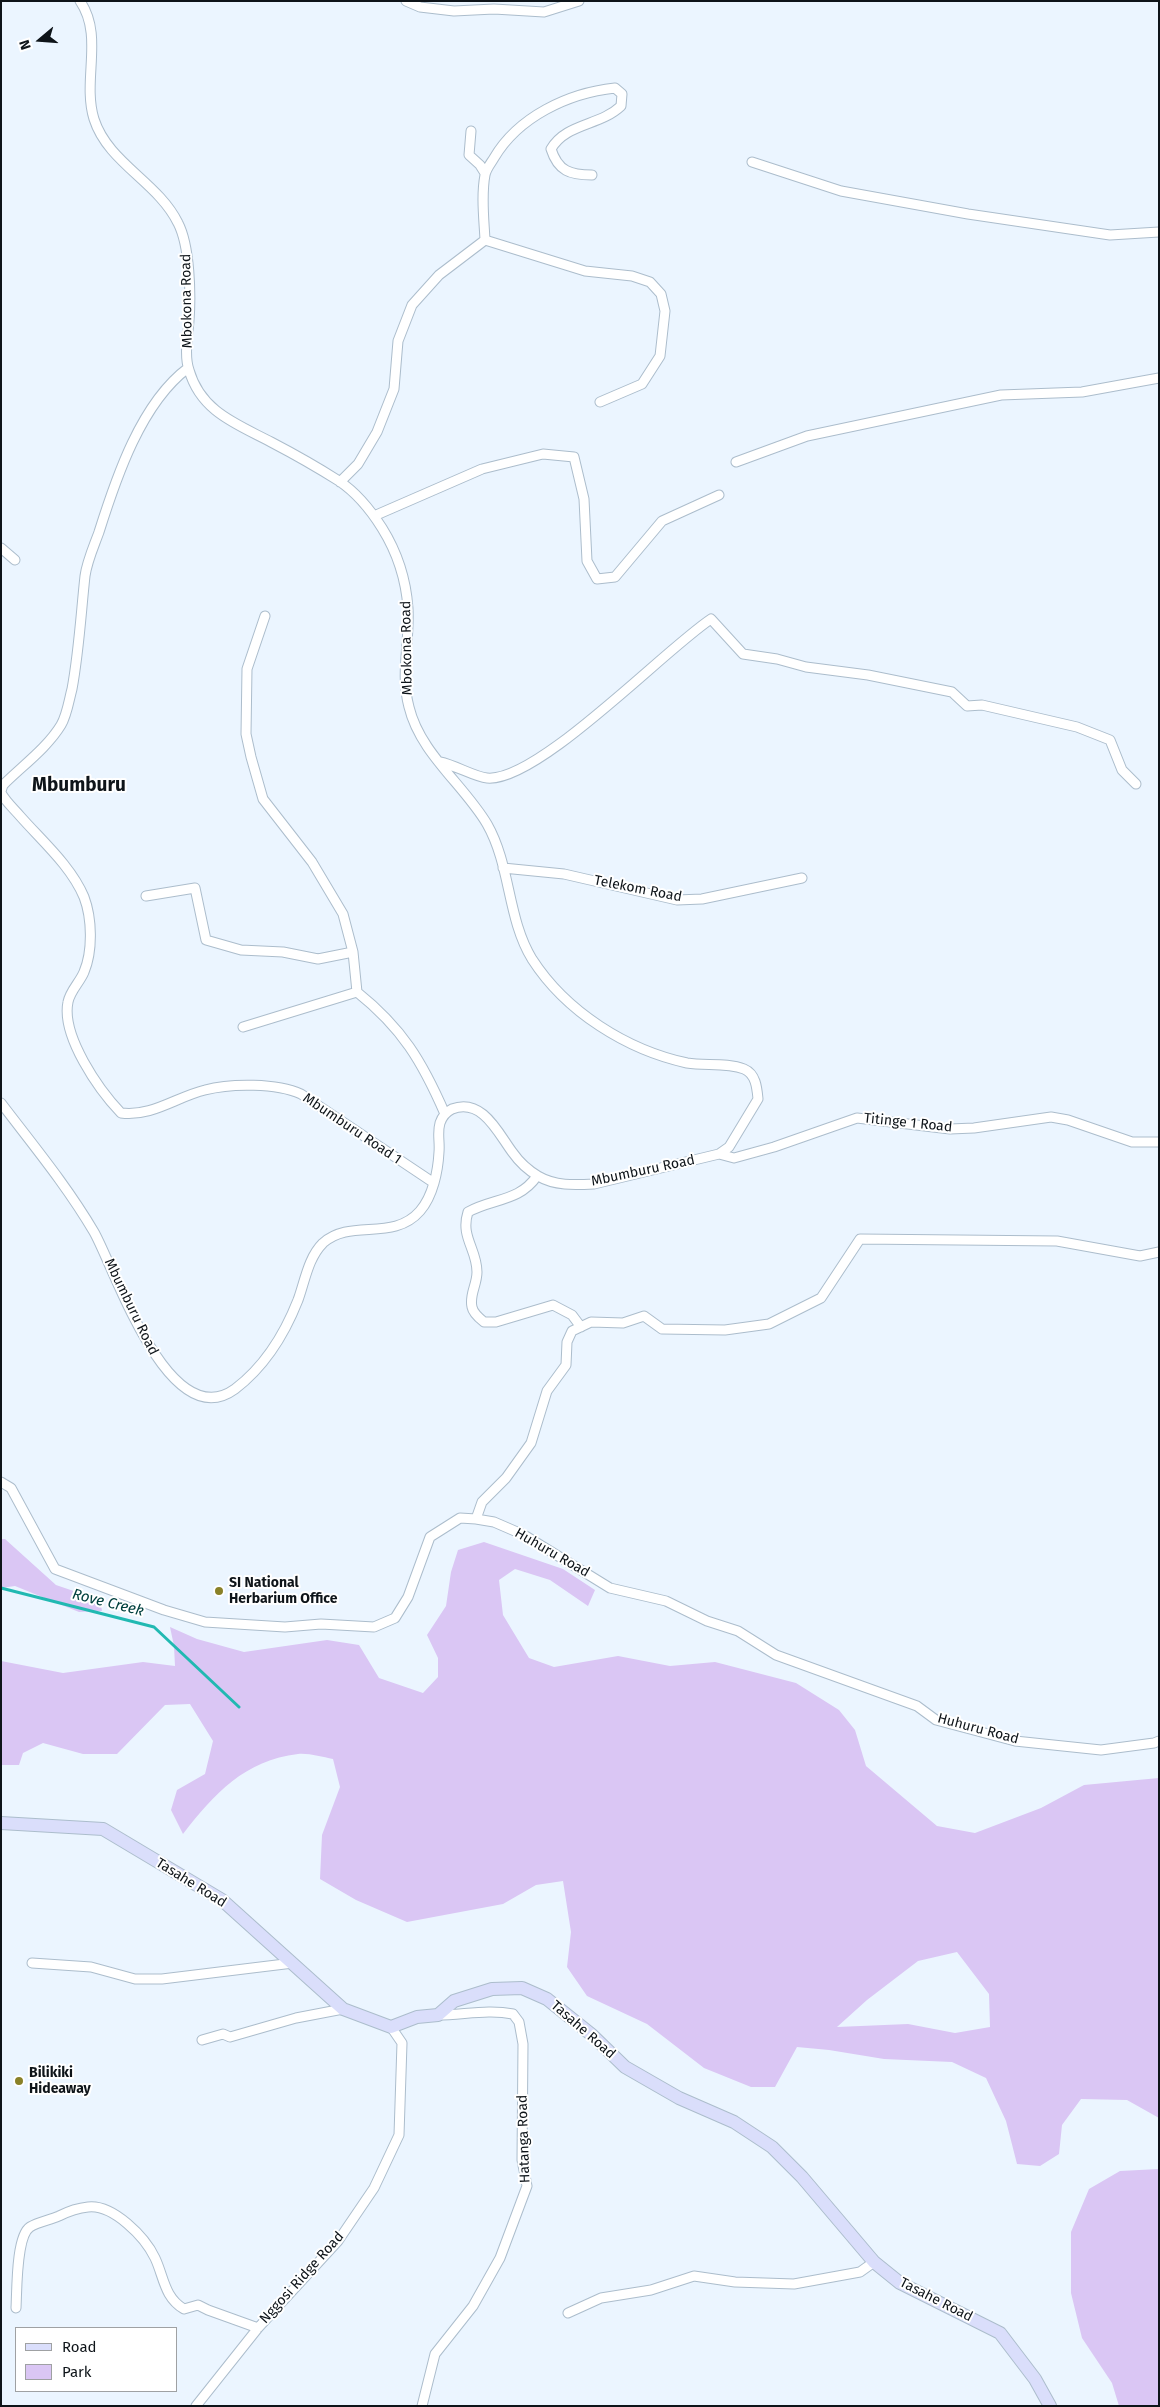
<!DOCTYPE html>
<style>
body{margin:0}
#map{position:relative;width:1160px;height:2407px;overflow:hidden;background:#ebf5ff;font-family:"Fira Sans",sans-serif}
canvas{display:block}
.frame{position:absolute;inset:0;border:2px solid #0e1419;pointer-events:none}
.legend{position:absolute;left:15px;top:2327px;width:162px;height:65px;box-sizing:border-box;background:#fff;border:1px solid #9fa1a3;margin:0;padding:6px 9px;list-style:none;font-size:15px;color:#0e1419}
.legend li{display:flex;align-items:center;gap:10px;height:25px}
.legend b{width:25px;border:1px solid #9fa1a3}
.north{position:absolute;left:15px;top:15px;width:50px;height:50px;-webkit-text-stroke:4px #fff;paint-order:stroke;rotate:252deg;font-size:14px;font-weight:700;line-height:20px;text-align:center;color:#0e1419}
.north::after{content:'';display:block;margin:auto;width:18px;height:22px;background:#0e1419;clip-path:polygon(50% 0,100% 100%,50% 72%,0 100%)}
</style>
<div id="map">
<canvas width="1160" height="2407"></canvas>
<div class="frame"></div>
<ul class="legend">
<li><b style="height:6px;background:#dadefb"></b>Road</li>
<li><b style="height:14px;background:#dac6f4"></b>Park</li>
</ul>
<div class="north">N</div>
</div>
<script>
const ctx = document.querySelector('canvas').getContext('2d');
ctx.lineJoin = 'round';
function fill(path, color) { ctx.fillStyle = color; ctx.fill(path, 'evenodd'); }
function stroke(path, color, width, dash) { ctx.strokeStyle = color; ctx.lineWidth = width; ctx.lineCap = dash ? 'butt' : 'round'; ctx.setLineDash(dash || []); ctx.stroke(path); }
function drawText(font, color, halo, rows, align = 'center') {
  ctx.font = font + ' "Fira Sans",sans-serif'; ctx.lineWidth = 4; ctx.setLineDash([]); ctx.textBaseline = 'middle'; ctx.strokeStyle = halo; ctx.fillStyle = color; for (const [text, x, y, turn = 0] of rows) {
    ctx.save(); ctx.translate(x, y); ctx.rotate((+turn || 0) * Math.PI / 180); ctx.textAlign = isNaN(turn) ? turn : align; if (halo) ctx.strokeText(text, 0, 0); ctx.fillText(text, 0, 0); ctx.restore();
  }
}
fill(new Path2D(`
 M1,1539H5L56,1585L100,1600L102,1611L79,1612L15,1586L1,1588Z
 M484,1542L563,1569L595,1590L588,1606L550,1580L515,1569L499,1580L503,1615L529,1658L554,1667L618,1656L670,1666L715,1662L796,1683L839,1710L855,1730L866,1766L937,1826L975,1833L1041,1808L1084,1785L1159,1778V2118L1127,2100L1081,2099L1062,2125L1059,2154L1040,2166L1017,2164L1006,2121L986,2078L952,2062L884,2059L829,2050L797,2047L775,2087H751L704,2068L647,2024L587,1996L567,1967L571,1932L563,1881L536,1885L503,1904L407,1922L356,1900L320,1879L322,1835L340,1787L333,1759C322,1757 309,1753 298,1754C245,1760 214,1794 183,1834L171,1810L177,1790L205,1774L213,1741L190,1704L165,1705L117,1754H83L43,1743L23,1753L19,1765H1V1661L63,1673L143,1662L175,1666L174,1646L170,1627L197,1639L244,1652L327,1640L359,1645L379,1678L423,1693L438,1677V1658L427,1635L446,1606L451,1572L458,1550ZM957,1952L989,1994L990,2027L955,2033L908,2024L837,2027L867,2000L918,1961Z
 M1159,2169V2406H1119L1112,2383L1082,2338L1071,2293V2232L1089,2189L1120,2171Z`), '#dac6f4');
stroke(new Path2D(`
 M1,1588L154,1627L239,1707`), '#21b9b2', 3);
const street = new Path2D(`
 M406,1L420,7L454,11L494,9L544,12L579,1
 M471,131L469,155L480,165L485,173
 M752,162L841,191L968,214L1110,235L1159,232
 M485,240C484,219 481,196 485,175C486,169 491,163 494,158C518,117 568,93 615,88L622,94L621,106C600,126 566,123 551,149C558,171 570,175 592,175
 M485,240L585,271L632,276L650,282L661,294L665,311L660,356L642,384L600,402
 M736,462L807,436L1001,395L1082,392L1159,378
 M340,482L358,464L377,432L394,389L398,341L412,305L439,275L485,240
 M374,516L482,469L543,454L574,457L584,499L587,561L597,579L615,577L662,521L719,495
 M1,548L15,560
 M265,616L247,669L246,734L251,757L263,799L312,862L343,914L353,952L357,992C402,1028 422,1061 445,1114
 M440,762C455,765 475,777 487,778C537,783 664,650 711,619L743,654L777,659L806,667L868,675L952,692L967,706L982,705L1077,727L1110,740L1122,770L1136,784
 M1,791L3,785C22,766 47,748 61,725C67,715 69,700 72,689C79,651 81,613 85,576C87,561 94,546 99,532C116,478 141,403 188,368
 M1,793C6,802 14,809 20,816C42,841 71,866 84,897C92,918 93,951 84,972C80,982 70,991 68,1002C61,1036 99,1090 121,1113C152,1117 176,1097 205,1090C231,1083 277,1083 301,1094L434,1183
 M503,868L564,874L677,900L702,899L802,878
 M146,896L195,888L206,940L241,950L283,952L318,959L353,952
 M243,1027L357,992
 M1,1103C33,1145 67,1186 94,1232C115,1269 169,1437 235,1389C264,1367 285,1333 298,1300C305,1281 308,1258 323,1243C351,1218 393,1242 420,1211C433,1196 438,1171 439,1152C440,1142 437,1133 440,1123C442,1117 446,1112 452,1109C483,1097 499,1135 513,1153C520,1163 528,1170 538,1176C555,1186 574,1185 594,1184L719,1154L729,1147L758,1099C757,1088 756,1074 744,1069C727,1062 705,1066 687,1063C627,1050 566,1012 532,959C507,918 511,866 487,824C464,785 420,753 409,707C400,674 410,641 408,608C406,580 397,552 382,528C370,509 357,493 339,481C317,467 294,454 271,442C237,424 201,412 189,370C184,355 188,336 189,321C191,295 190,246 178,223C158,182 108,163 94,119C82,80 104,36 80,1
 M719,1154L734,1158L774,1147L857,1118L950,1129L974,1128L1051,1117L1068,1120L1132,1142H1159
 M537,1176C519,1202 493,1198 468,1212C460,1237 477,1249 477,1272C477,1285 469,1295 472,1307C473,1313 479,1318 484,1322H496L553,1305L572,1315L581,1327
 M1,1482L11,1488L55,1569L164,1610L205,1622L285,1627L321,1624L374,1627L395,1618L408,1597L430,1537L460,1518L476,1519L494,1522L524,1535L610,1588L666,1601L707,1621L738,1631L776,1655L917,1706L936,1720L1015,1741L1101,1750L1154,1743L1159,1741
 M476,1519L482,1502L506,1478L531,1443L547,1391L566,1365L567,1342L572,1331L591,1322L623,1323L644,1316L662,1329L725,1330L769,1324L821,1298L860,1239L1057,1241L1140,1256L1159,1252
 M32,1963L91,1967L135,1979H162L293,1963
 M202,2040L223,2034L230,2037L296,2018L343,2009
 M16,2308C17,2291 16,2236 30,2227C38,2222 50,2220 59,2216C67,2212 78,2208 88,2207C113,2204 145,2237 155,2258C164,2277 164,2297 184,2309L198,2305L208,2310L258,2328
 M568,2313L601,2298L651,2290L694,2276L735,2282L794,2284L860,2272L874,2262
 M196,2406L258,2328L338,2241L374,2188L399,2135L402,2043L391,2027
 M422,2406L435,2354L473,2306L500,2258L527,2186L522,2160L523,2044L519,2022L513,2014C488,2009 463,2015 438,2015`);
const secondary = new Path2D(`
 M1,1823L103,1829L222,1900L343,2009L391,2027L417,2017L438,2015L454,2001L492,1989L522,1988L547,1999L592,2035L625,2067L679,2098L734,2122L772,2147L802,2177L874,2262L900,2283L1000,2333L1035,2379L1050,2406`);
stroke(street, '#acbdcc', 11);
stroke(secondary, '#acbdcc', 14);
stroke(street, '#fff', 9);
stroke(secondary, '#dadefb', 12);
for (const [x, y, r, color] of [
 [219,1591,5,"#898128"],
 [19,2081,5,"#898128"]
]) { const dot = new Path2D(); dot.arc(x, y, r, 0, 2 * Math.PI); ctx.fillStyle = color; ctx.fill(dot); stroke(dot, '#fff', 2); }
drawText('14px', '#0e1419', '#fff', [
 ["Mbokona Road",187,301,-91],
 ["Mbokona Road",407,648,-91],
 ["Telekom Road",638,889,11],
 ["Titinge 1 Road",908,1123,6],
 ["Mbumburu Road 1",352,1129,34],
 ["Mbumburu Road",643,1171,-12],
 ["Mbumburu Road",131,1307,64],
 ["Huhuru Road",552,1553,30],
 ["Huhuru Road",978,1729,15],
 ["Tasahe Road",191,1883,32],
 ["Tasahe Road",583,2030,41],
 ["Hatanga Road",524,2139,-92],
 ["Nggosi Ridge Road",302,2278,-48],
 ["Tasahe Road",936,2300,27]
]);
drawText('bold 14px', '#0e1419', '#fff', [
 ["SI National",229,1583],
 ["Herbarium Office",229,1599],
 ["Bilikiki",29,2073],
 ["Hideaway",29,2089]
], 'left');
drawText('italic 15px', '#00403e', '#fff', [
 ["Rove Creek",108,1603,14]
]);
drawText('bold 19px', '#0e1419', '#fff', [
 ["Mbumburu",79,786]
]);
</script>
